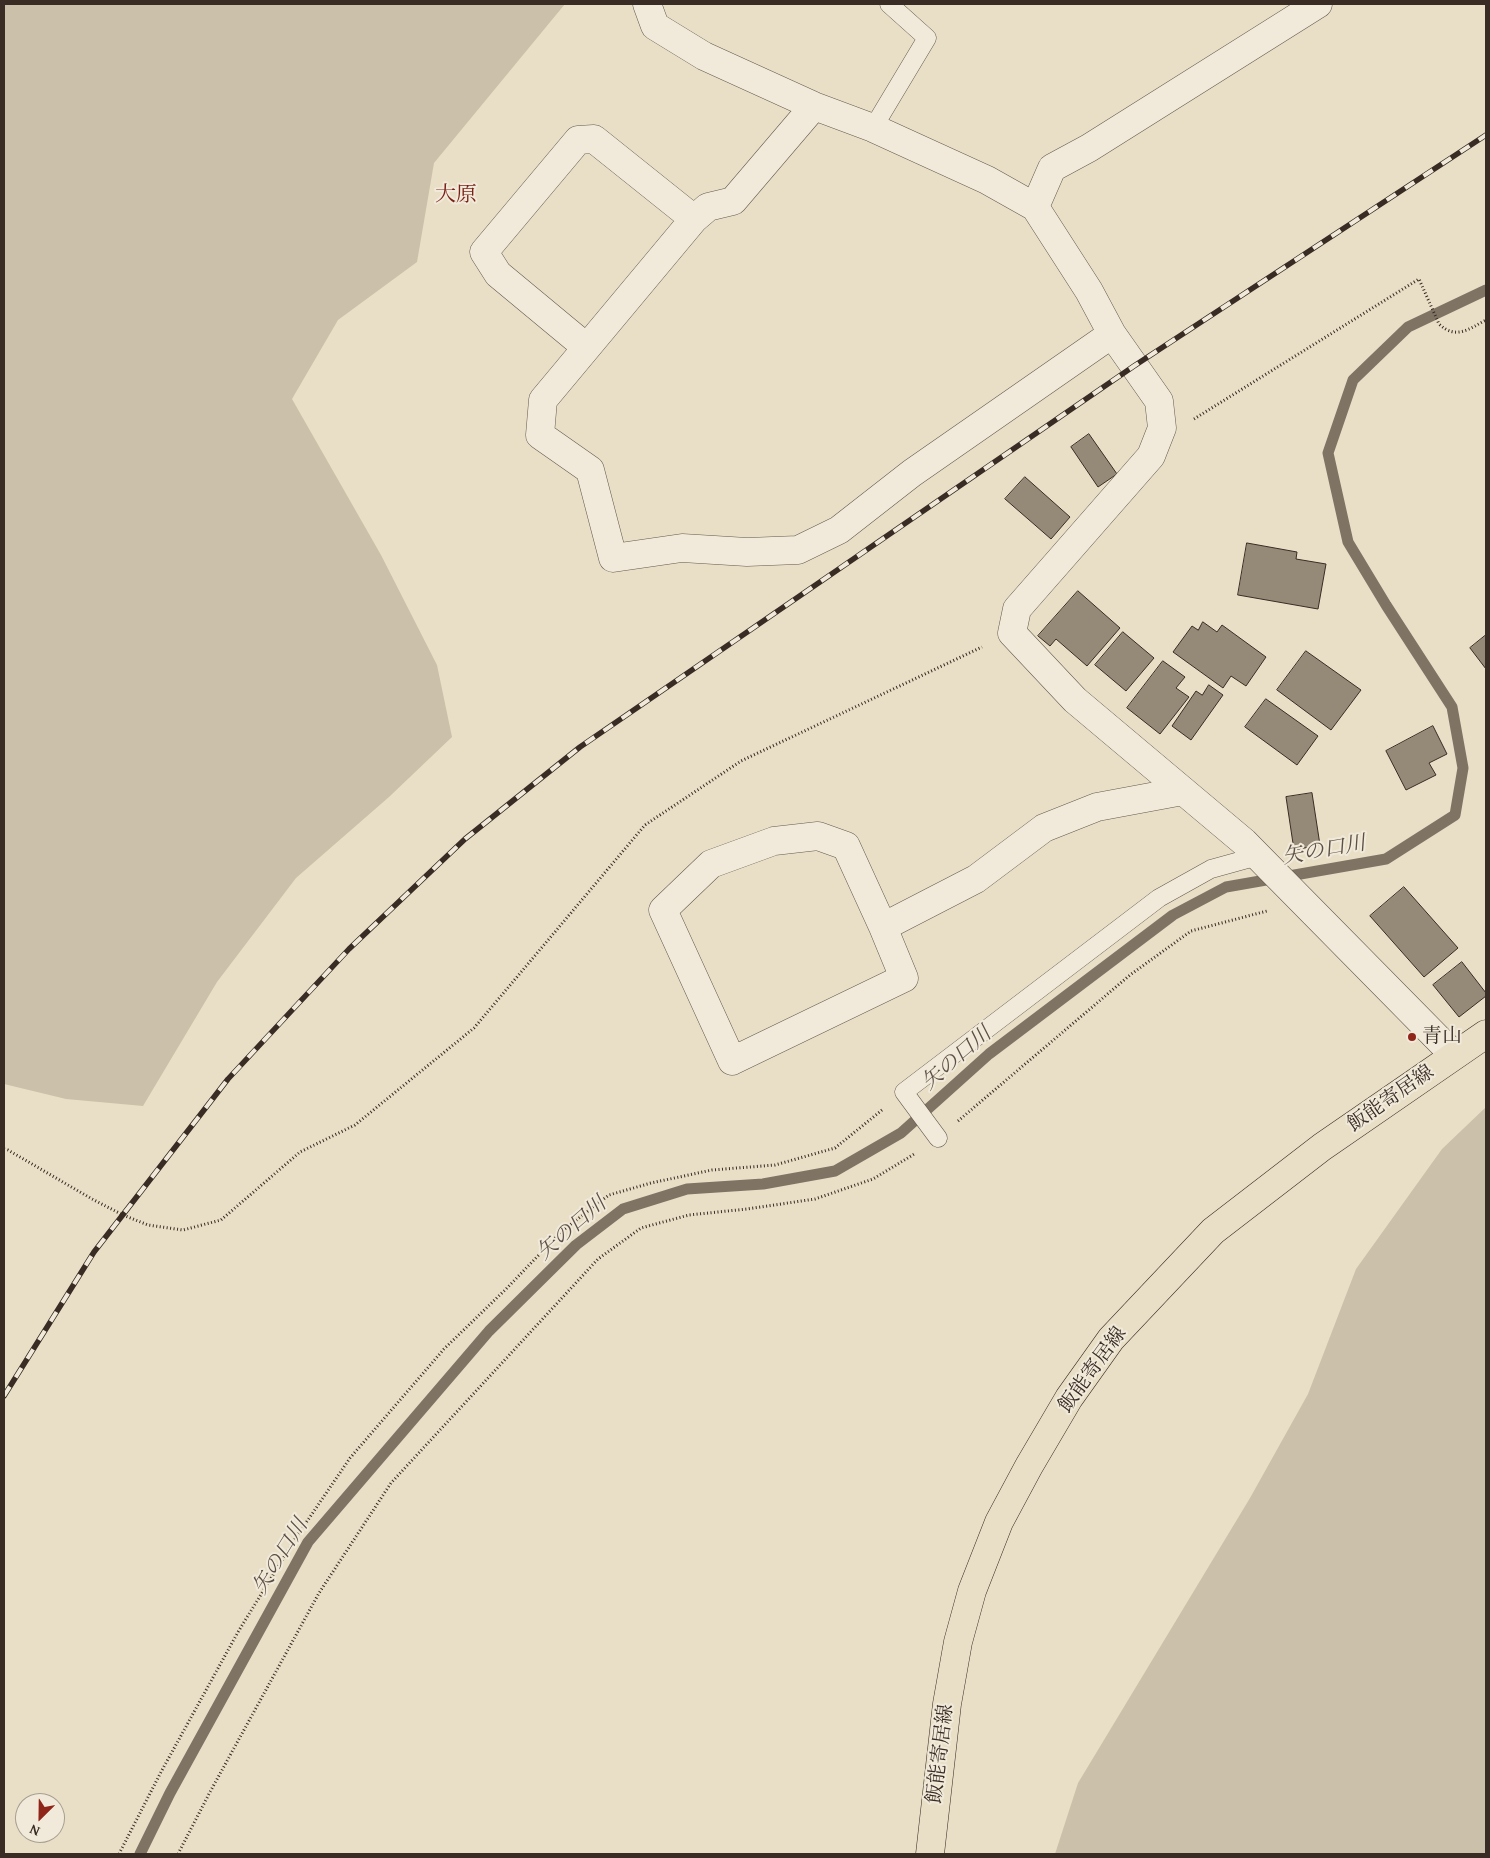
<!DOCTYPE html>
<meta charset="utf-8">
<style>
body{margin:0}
#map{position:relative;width:1490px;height:1858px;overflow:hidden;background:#e9dfc6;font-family:"Gentium Book Plus",serif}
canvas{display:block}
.frame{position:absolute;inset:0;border:5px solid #392c24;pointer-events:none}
.north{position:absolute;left:15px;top:1793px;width:50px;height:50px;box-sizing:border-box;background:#f1eada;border:1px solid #a79e91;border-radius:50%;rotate:203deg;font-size:14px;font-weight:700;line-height:20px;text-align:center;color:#392c24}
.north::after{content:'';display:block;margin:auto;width:18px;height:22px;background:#8f2418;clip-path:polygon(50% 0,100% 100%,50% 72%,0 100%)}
</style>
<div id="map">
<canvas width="1490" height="1858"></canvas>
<div class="frame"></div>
<div class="north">N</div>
</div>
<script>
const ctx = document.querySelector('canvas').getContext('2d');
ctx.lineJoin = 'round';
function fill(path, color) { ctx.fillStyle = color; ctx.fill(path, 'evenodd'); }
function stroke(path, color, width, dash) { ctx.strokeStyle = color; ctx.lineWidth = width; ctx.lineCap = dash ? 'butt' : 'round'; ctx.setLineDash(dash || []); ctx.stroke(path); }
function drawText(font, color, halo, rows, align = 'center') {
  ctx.font = font + ' "Gentium Book Plus","Noto Serif JP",serif'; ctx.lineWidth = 4; ctx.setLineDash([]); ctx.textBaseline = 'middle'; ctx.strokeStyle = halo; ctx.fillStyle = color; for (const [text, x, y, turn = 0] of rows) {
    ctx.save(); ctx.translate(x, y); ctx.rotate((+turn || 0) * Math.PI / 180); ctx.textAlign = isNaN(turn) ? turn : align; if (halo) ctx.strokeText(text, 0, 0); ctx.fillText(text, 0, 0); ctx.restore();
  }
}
fill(new Path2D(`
 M4,4H565L434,163L417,262L338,320L292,399L381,555L437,665L452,737L389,797L296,878L217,982L143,1106L66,1099L4,1084Z
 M1486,1107V1854H1055L1078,1783L1250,1498L1308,1394L1356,1269L1442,1149Z`), '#cbc1aa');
stroke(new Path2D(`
 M140,1854L170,1793L308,1542L489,1331L576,1245L623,1209L687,1189L763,1184L835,1171L901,1133L989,1054L1173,915L1226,887L1386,859L1455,815L1463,768L1452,707L1386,605L1348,542L1328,453L1353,380L1408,327L1486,290`), '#7f7364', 11);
const building = new Path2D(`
 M1089,434L1117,474L1098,487L1071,447Z
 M1025,477L1070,517L1051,539L1005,499Z
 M1247,543L1297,552L1296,559L1326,564L1318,609L1238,595Z
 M1078,591L1120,628L1087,666L1056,639L1050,646L1038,636Z
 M1203,622L1217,632L1222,625L1266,657L1246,686L1231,676L1223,688L1173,652L1192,626L1198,630Z
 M1123,632L1154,658L1126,691L1095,665Z
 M1486,635V669L1470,648Z
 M1306,651L1361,690L1331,730L1277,690Z
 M1163,661L1185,677L1176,688L1189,697L1160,734L1127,708Z
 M1209,685L1223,695L1191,740L1172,726L1196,691L1202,695Z
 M1266,699L1318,736L1297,765L1245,727Z
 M1433,726L1447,754L1429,763L1436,775L1406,790L1386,751Z
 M1312,793L1320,845L1294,850L1286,797Z
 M1404,887L1458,948L1424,977L1370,916Z
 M1462,962L1486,993V996L1459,1017L1433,985Z`);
fill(building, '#958978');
stroke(building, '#392c24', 1);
const lane = new Path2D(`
 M873,128L927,38L889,4
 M938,1138L904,1092L1159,898L1211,869L1258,856`);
const street = new Path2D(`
 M647,4L655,26L704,56L814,106L873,128L987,180L1035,207
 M1318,4L1089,148L1052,168L1035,207L1089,291L1112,334L1159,401L1162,428L1151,456L1017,609L1012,633L1075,700L1244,842L1454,1055
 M814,106L733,201L708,207L694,219L543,400L540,435L590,470L613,558L682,548L747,552L798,550L839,530L912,473L1112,334
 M586,347L498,274L484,252L578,140L594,139L694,219
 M883,927L846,846L818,836L774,841L711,864L663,910L732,1061L904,978L883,927L976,879L1044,828L1097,807L1183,791`);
const primary = new Path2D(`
 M930,1854L947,1704L958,1642L972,1591L999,1522L1029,1466L1069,1398L1111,1339L1213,1231L1322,1147L1486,1034`);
stroke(lane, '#65594c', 19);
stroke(street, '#65594c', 29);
stroke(primary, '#392c24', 29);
stroke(new Path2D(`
 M1194,419L1419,279L1439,324C1456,340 1469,329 1486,320
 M958,1121L1130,975L1191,931L1267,911
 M4,1149L8,1150L92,1199L123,1215L148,1225L183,1230L221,1220L300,1152L355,1125L474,1028L645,825L741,761L982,647
 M119,1854L161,1772L238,1632L295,1539L350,1458L444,1349L506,1289L562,1231L609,1195L651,1183L712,1170L775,1165L835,1148L882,1110
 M178,1854L210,1792L319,1593L391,1483L598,1259L641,1228L689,1215L747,1209L815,1199L873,1179L916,1153`), '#392c24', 3, [1, 2.5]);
stroke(lane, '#f1eada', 18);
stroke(street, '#f1eada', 28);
stroke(primary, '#e9dfc6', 28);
const rail = new Path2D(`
 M4,1396L94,1252L228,1079L349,949L465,839L580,747L1134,366L1486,135`);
stroke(rail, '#392c24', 5.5);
stroke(rail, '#f1eada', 4, [11]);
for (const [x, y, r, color] of [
 [1412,1037,5,"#8f2418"]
]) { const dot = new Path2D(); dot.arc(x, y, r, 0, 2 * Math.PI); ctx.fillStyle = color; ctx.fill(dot); stroke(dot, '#f1eada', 2); }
drawText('20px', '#392c24', '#f1eada', [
 ["青山",1422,1037]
], 'left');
drawText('20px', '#392c24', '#f1eada', [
 ["飯能寄居線",1391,1099,-35],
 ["飯能寄居線",1093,1370,-54],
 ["飯能寄居線",941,1754,-83]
]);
drawText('21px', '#7a1f14', '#f1eada', [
 ["大原",456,196]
]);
drawText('italic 21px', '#5c4f44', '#f1eada', [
 ["矢の口川",1324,851,-10],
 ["矢の口川",957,1059,-41],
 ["矢の口川",572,1229,-41],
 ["矢の口川",281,1557,-58]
]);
</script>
